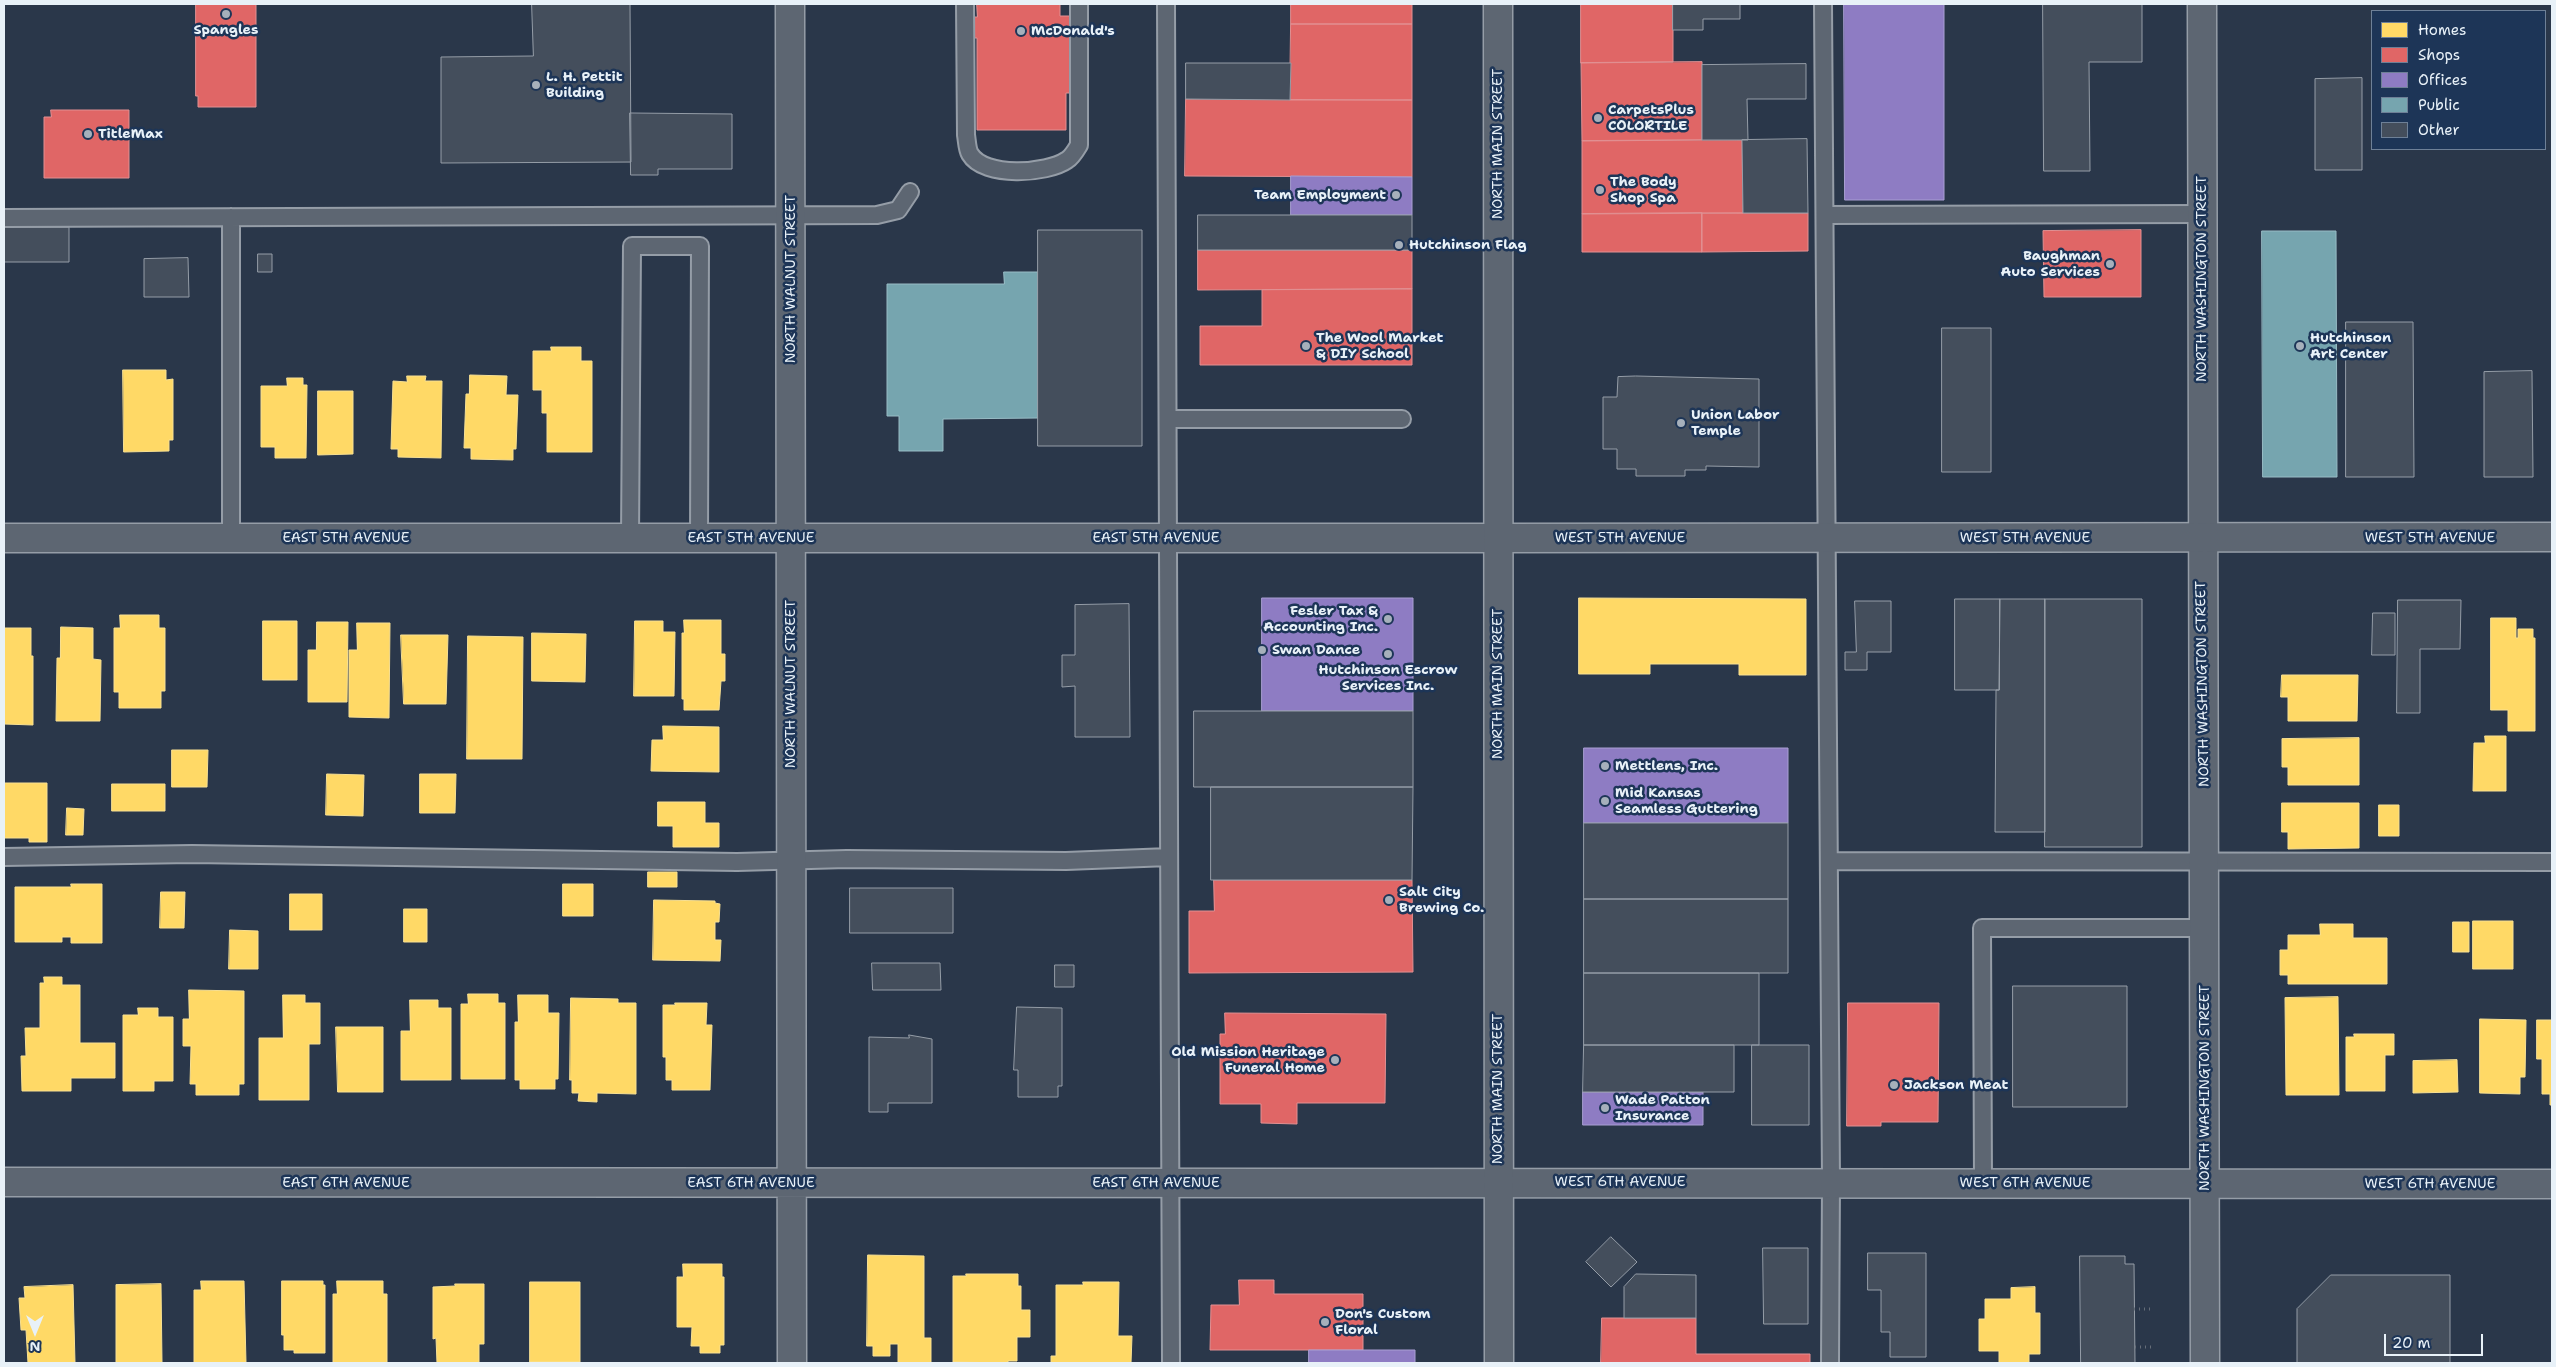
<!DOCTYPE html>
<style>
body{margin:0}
#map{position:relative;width:2556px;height:1367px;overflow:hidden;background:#2a374a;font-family:"Shantell Sans",sans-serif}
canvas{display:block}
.frame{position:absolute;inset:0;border:5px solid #e8f1f8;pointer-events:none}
.legend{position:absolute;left:2371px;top:10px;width:175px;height:140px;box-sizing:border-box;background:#1d3557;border:1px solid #6e8097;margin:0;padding:6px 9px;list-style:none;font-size:15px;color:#e8f1f8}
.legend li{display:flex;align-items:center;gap:10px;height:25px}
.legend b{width:25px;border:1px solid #6e8097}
.north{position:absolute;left:10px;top:1307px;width:50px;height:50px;-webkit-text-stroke:4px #1d3557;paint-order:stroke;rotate:180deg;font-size:14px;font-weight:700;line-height:20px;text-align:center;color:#e8f1f8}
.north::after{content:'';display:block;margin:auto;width:18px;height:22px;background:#e8f1f8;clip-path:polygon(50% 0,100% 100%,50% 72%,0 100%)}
.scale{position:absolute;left:2384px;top:1334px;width:99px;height:22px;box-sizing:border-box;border:2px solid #e8f1f8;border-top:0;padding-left:6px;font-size:15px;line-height:18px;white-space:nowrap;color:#e8f1f8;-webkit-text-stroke:4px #1d3557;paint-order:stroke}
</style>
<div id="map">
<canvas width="2556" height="1367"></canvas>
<div class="frame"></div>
<ul class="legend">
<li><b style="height:14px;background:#ffd966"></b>Homes</li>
<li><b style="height:14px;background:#e06666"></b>Shops</li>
<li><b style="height:14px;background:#8e7cc3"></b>Offices</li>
<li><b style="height:14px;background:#76a5af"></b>Public</li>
<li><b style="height:14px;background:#444e5c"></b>Other</li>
</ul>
<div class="north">N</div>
<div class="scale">20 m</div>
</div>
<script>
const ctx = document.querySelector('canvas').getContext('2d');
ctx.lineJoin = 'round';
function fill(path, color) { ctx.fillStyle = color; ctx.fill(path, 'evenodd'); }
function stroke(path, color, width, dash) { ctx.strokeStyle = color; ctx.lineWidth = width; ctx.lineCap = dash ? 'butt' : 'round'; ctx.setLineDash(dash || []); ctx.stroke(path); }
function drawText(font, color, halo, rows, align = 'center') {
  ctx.font = font + ' "Shantell Sans",sans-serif'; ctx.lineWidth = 5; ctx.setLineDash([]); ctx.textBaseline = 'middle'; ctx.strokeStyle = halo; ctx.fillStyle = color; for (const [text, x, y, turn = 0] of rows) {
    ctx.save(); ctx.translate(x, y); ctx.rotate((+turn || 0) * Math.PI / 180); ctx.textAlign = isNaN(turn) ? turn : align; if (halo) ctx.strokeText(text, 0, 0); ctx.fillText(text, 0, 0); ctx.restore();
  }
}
const homes = new Path2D(`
 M551,347H581V361H592V452H547V413H542V390H533V351H551Z
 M123,370H166V380L173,379V440H169V451L124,452Z
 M470,375L507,376L506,395H518L516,449H513V460L471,459V448H464L466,394H469Z
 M407,376H426L425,381H442L441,458L398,457V449H391L393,381L407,382Z
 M287,378H303V385H307L306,458H275V447H261V386H287Z
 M318,391H353V454L318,455Z
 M1579,598L1806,599V675H1739V664H1650V674H1579Z
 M120,615H159V628H165V691H161V708H119V692H114V628H120Z
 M2491,618H2516V638H2518V629H2533V638H2535V731H2508V710H2491Z
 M684,620H721V654H725V681H721L719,710H684V699H682V633H684Z
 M263,621H297V680H263Z
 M635,621H663V632H675L674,696H634Z
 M317,622H348L347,702H308V650H316Z
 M357,623H390L389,718L349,717V650H357Z
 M61,627L93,628V659L101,660L100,721H56L57,658H60Z
 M4,628H31V656H33V725L4,724Z
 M532,633L586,634L585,682L532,681Z
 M401,635H448L446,704H404Z
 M468,636L523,637L522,759H467Z
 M2282,675H2358L2357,721H2288V697H2281Z
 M663,726L719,727V772L651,771L652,740H663Z
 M2485,736H2506V791H2473L2474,743H2485Z
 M2359,738V785H2288V767H2282V739Z
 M172,750H208L207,787H172Z
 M327,774L364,775L363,816L326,815Z
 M420,774H456L455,813H420Z
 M4,783H47V842H29V838H4Z
 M112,784H165V811H112Z
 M658,802H705V823H719V847H673V826H658Z
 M2282,803H2359V848L2288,849V832H2282Z
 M2379,805H2399V836H2379Z
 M67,808L84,809L83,835H66Z
 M648,872H677V887H648Z
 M71,884H102V943H71V937H62V942H15V887H71Z
 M563,884H593V916H563Z
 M161,892H185L184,928H160Z
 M290,894H322V930H290Z
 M654,900L715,901V903L720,904L719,922H715V940H721L720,961L653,960Z
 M404,909H427V942H404Z
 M2473,921H2513V969H2473Z
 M2453,922H2469V952H2453Z
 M2320,924H2353V938H2387V984H2288V975H2280V950H2288V935H2320Z
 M230,930L258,931V969H229Z
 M44,977H62V985H80V1043H115V1078H71V1091H22L21,1056H26L25,1028H40V983H44Z
 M189,990L244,991V1084H239V1095H196V1084H190L191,1046H183V1019H189Z
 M468,994H498V1003H505V1079H461V1004H468Z
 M283,995H305V1003H320V1044H309V1100H259V1038H283Z
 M518,995H548V1013H559L558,1079H555V1089H520V1080H515V1022H518Z
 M2338,997L2339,1095H2286L2285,998Z
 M571,998L618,999V1003H636V1094L597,1093V1102L578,1101L579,1093H572V1080H570Z
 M410,1000H438V1008H451V1080H401V1031H410Z
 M675,1003H707L706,1025H712L710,1090H672V1080H666V1057H663V1005H675Z
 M138,1008H158V1017H173V1081H154V1091H123V1015H138Z
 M2480,1019L2526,1020L2525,1077H2520V1094L2480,1093Z
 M2537,1020H2552V1105H2550V1094H2542V1059H2537Z
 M336,1027H383V1092H338Z
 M2354,1034H2394V1055H2385V1091H2346V1037H2354Z
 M2457,1060L2458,1092L2413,1093V1061Z
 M868,1255L924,1256V1338H931V1363H898V1344H890V1356H873V1346H867Z
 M683,1264H722V1277H724V1345H720V1353H700V1346H691L692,1327H677V1277H683Z
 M966,1274H1018V1286H1021V1310H1030V1337H1017V1361H1008V1363L953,1362V1276H966Z
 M201,1281H244L246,1363H194V1290H201Z
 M282,1281H323V1285H325V1353H294V1350H284V1335H282Z
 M337,1281H383V1294H387V1363H333V1294H337Z
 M530,1282H580V1362H530Z
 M1083,1282H1119L1118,1336H1132L1131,1363H1051V1356H1056V1285H1083Z
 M161,1284L162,1363H116V1285Z
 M455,1284H484V1344H479V1363H437L436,1338L433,1339V1287L455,1286Z
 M73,1285L75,1363H28L26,1330H21L19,1298H25L24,1287Z
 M2035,1287V1313H2040V1354H2029V1363H1999V1351H1979V1319H1985V1299H2011V1288Z`);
fill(homes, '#ffd966');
stroke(homes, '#f8e092', 1);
const shops = new Path2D(`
 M196,4H256V107H198V96H196Z
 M977,4H1060V16H1070V93H1066V130H977V38H970V17H977Z
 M1291,4H1412V24H1291Z
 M1581,4H1673V62L1581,63Z
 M1291,24H1412V100H1290Z
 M1702,62V140L1582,141L1581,63Z
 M1186,99L1412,100V177L1185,176Z
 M51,110H129V178H44V117H51Z
 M1742,140L1743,213L1582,214V141Z
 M1702,213V252H1582V214Z
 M1702,213H1808V251L1702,252Z
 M2141,230V297H2044L2043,231Z
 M1198,250H1412V289L1198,290Z
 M1412,289V365H1200V326H1262V290Z
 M1214,880H1412L1413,972L1189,973V911H1214Z
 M1848,1003H1939L1938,1122H1881V1126H1847Z
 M1225,1013L1386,1014L1385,1103H1297V1124L1261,1123V1104H1220V1034H1225Z
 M1239,1280H1274V1294H1363V1350H1210L1211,1305H1239Z
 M1602,1318H1696V1354H1810V1363H1601Z`);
fill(shops, '#e06666');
stroke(shops, '#e29092', 1);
const offices = new Path2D(`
 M1844,4H1944V200H1845Z
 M1291,176L1412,177V215H1291Z
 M1262,598H1413V711H1262Z
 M1584,748H1788V823H1584Z
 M1583,1092H1703V1125H1583Z
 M1309,1350H1415V1363H1309Z`);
fill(offices, '#8e7cc3');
stroke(offices, '#a99fd3', 1);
const public = new Path2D(`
 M2262,231H2336L2337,477H2263Z
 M1004,272H1038V418L943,419V451H899V416H887V284H1004Z`);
fill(public, '#76a5af');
stroke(public, '#98bcc5', 1);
const building = new Path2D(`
 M532,4H630L631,162L441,163V57L533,56Z
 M1673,4H1740V19H1703V30H1673Z
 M2043,4H2142V62H2089L2090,171H2044Z
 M1186,63H1291L1290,100L1186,99Z
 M1806,64V99H1747L1748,140H1702V65Z
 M2362,78V170H2315V79Z
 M630,113L732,114V169H658V175H631Z
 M1807,139L1808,213H1743L1742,140Z
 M1198,215H1412V250H1198Z
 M4,227H69V262H4Z
 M1038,230H1142V446H1038Z
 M258,254H272V272H258Z
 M188,258L189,297H144V259Z
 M2346,322H2413L2414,477H2346Z
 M1942,328H1991V472H1942Z
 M2532,371L2533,477H2484V372Z
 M1636,376L1759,379V467L1706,466V470H1685V476H1636V469H1617V449H1603V397H1617L1618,377Z
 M1955,599H2000L1999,690H1955Z
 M2000,599H2045V832H1995L1996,690H1999Z
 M2045,599H2142V847H2045Z
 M2398,600H2461L2460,649H2420V713H2397Z
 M1855,601H1891V652H1867V670H1845V652H1856Z
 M1129,604L1130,737H1075V686L1062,687V655H1075V605Z
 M2373,613H2395V655H2372Z
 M1194,711H1413V787H1194Z
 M1211,787H1413L1412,880H1211Z
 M1584,823H1788V899H1584Z
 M850,888H953V933H850Z
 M1584,899H1788V973H1584Z
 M872,963H940L941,990H873Z
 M1055,965H1074V987H1055Z
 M1584,973H1759V1045H1584Z
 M2013,986H2127V1107H2013Z
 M1017,1007L1062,1008V1086H1058V1097H1018V1070H1014Z
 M909,1035L932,1039V1103H888V1112H869V1037L909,1038Z
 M1584,1045H1734V1092H1583Z
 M1752,1045H1809V1125H1752Z
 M1611,1237L1637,1262L1611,1287L1586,1262Z
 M1763,1248H1808V1324H1764Z
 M1868,1253H1926V1357H1890V1332H1881V1290H1868Z
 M2080,1256H2125V1264H2134L2135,1363H2081Z
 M1636,1274L1696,1275V1318H1624V1287Z
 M2331,1275H2450V1363H2297V1309Z`);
fill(building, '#444e5c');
stroke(building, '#959da7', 1);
const lane = new Path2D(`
 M965,4L966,135C967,140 967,149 970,154C984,178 1047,174 1067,160C1072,157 1076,150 1079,145V4
 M1166,4L1171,1363
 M1823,4L1831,1182L1830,1363
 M1825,215L2202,214
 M4,218L877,215L898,210L910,192
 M1168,419H1402
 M231,538V217
 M630,538L632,246H700L699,538
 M4,857L192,854L737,862L847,859L1066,861L1169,857
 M1830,861L2552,862
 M1983,1183L1982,928H2205`);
const street = new Path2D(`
 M790,4L792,1363
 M2202,4L2205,1363
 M4,538H1498
 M4,1182L2552,1184`);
const secondary = new Path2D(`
 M1498,4L1499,1363
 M1498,538L2552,537`);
stroke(lane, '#959da7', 20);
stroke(street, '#959da7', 31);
stroke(secondary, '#959da7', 31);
stroke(new Path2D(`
 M2134,1309H2151
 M2135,1347H2151`), '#656d78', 3, [1, 4]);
stroke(lane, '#5d6672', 16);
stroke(street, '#5d6672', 28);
stroke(secondary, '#5d6672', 28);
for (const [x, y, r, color] of [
 [226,14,5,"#a6b0bb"],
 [1021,31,5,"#a6b0bb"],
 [536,85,5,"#a6b0bb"],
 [1598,118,5,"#a6b0bb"],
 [88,134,5,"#a6b0bb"],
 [1600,190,5,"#a6b0bb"],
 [1396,195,5,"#a6b0bb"],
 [1399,245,5,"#a6b0bb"],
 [2110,264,5,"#a6b0bb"],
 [1306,346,5,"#a6b0bb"],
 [2300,346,5,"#a6b0bb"],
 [1681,423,5,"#a6b0bb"],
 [1388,619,5,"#a6b0bb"],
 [1262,650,5,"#a6b0bb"],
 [1388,654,5,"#a6b0bb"],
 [1605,766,5,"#a6b0bb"],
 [1605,801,5,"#a6b0bb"],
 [1389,900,5,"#a6b0bb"],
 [1335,1060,5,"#a6b0bb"],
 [1894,1085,5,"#a6b0bb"],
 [1605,1108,5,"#a6b0bb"],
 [1325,1322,5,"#a6b0bb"]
]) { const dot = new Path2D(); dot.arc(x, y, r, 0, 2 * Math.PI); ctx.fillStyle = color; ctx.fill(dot); stroke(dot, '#1d3557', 2); }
drawText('bold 14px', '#e8f1f8', '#1d3557', [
 ["Spangles",226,30,"center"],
 ["McDonald's",1031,31],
 ["L. H. Pettit",546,77],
 ["Building",546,93],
 ["CarpetsPlus",1608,110],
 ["COLORTILE",1608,126],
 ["TitleMax",98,134],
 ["The Body",1610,182],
 ["Shop Spa",1610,198],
 ["Team Employment",1386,195,"right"],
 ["Hutchinson Flag",1409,245],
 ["Baughman",2100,256,"right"],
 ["Auto Services",2100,272,"right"],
 ["The Wool Market",1316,338],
 ["& DIY School",1316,354],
 ["Hutchinson",2310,338],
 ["Art Center",2310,354],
 ["Union Labor",1691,415],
 ["Temple",1691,431],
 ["Fesler Tax &",1378,611,"right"],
 ["Accounting Inc.",1378,627,"right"],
 ["Swan Dance",1272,650],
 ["Hutchinson Escrow",1388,670,"center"],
 ["Services Inc.",1388,686,"center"],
 ["Mettlens, Inc.",1615,766],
 ["Mid Kansas",1615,793],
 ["Seamless Guttering",1615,809],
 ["Salt City",1399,892],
 ["Brewing Co.",1399,908],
 ["Old Mission Heritage",1325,1052,"right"],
 ["Funeral Home",1325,1068,"right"],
 ["Jackson Meat",1904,1085],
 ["Wade Patton",1615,1100],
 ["Insurance",1615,1116],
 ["Don's Custom",1335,1314],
 ["Floral",1335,1330]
], 'left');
drawText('14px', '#e8f1f8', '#1d3557', [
 ["NORTH MAIN STREET",1498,144,-90],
 ["NORTH WALNUT STREET",791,279,-90],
 ["NORTH WASHINGTON STREET",2202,279,-90],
 ["EAST 5TH AVENUE",346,538],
 ["EAST 5TH AVENUE",751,538],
 ["EAST 5TH AVENUE",1156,538],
 ["WEST 5TH AVENUE",1620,538],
 ["WEST 5TH AVENUE",2025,538],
 ["WEST 5TH AVENUE",2430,538],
 ["NORTH WALNUT STREET",791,684,-90],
 ["NORTH MAIN STREET",1498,684,-90],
 ["NORTH WASHINGTON STREET",2203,684,-91],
 ["NORTH WASHINGTON STREET",2205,1088,-90],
 ["NORTH MAIN STREET",1498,1089,-90],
 ["WEST 6TH AVENUE",1620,1182],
 ["EAST 6TH AVENUE",346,1183],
 ["EAST 6TH AVENUE",751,1183],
 ["EAST 6TH AVENUE",1156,1183],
 ["WEST 6TH AVENUE",2025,1183],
 ["WEST 6TH AVENUE",2430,1184]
]);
</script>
